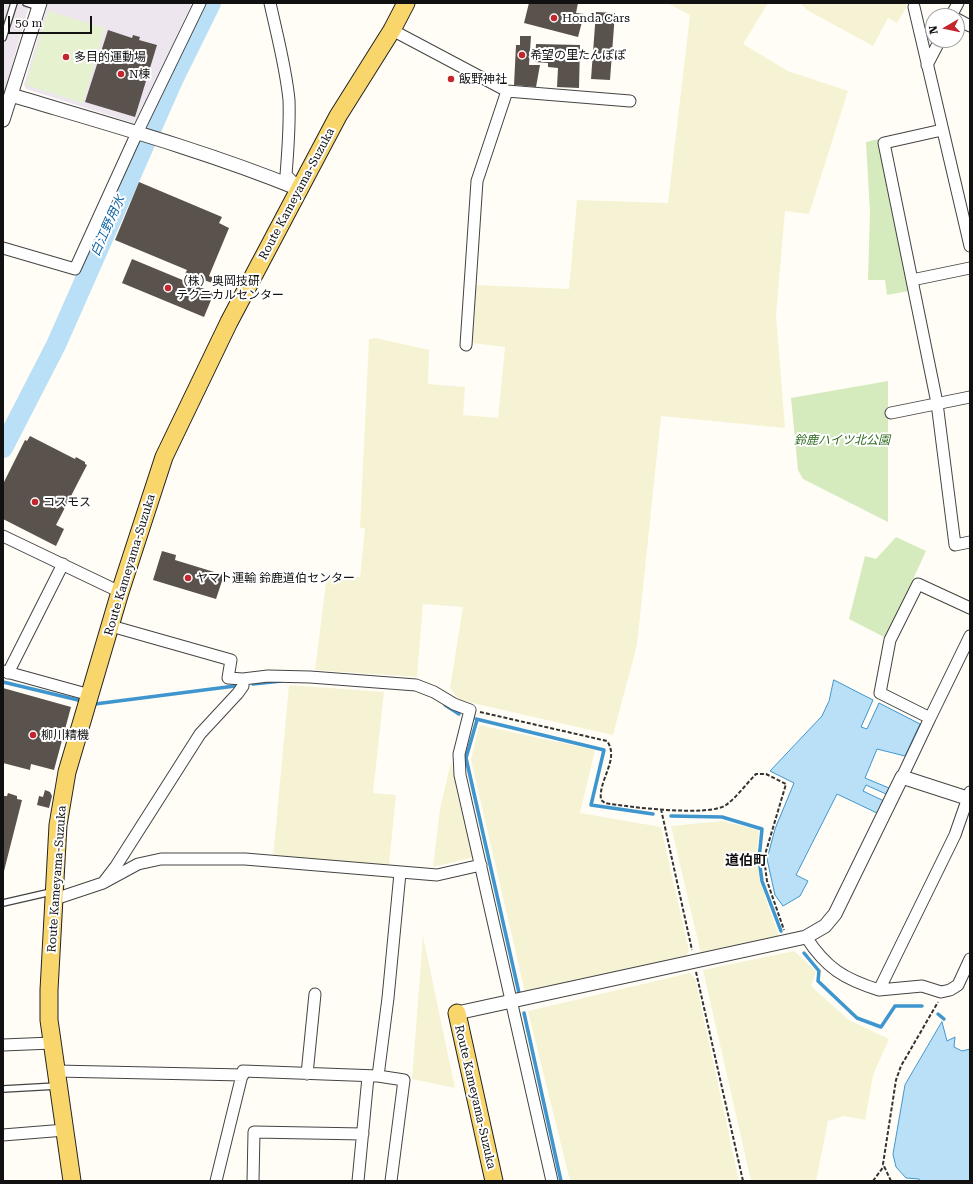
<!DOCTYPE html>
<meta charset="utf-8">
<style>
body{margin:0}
#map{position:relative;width:973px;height:1184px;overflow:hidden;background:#fffdf5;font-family:"Roboto Serif",serif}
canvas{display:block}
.frame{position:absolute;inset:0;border:4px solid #111;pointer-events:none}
.north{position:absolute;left:925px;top:8px;width:40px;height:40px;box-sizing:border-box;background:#fff;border:1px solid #a0a0a0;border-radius:50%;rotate:261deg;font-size:11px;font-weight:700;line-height:16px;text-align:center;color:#111}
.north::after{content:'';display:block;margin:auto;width:14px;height:18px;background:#c4262e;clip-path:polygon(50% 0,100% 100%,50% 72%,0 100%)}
.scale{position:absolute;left:8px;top:16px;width:84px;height:18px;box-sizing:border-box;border:2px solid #111;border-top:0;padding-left:5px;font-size:12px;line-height:14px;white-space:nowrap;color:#111;-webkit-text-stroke:3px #fff;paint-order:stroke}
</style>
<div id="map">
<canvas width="973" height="1184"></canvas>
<div class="frame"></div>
<div class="north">N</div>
<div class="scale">50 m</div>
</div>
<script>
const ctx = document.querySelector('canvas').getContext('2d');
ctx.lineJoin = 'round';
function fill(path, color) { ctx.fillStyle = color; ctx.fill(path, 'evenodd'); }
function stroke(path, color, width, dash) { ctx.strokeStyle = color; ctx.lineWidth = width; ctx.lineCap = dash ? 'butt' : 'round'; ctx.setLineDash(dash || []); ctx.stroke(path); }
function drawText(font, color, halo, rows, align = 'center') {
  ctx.font = font + ' "Roboto Serif","Noto Sans JP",serif'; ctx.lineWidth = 4; ctx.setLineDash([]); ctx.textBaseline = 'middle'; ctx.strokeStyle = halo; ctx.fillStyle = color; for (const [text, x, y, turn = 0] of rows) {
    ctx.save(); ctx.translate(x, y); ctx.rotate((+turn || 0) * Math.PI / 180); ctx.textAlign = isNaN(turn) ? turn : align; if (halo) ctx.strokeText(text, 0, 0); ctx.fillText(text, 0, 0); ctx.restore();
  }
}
fill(new Path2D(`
 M3,3H30L3,96Z
 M48,3H192L137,120L133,123L26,89L24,85Z`), '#eee6ef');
fill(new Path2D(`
 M667,3H768L743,44L788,71L848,91L809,214L785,211L776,315L785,428L661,416L637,645L613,735L459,700L450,688L463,607L423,604L417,677L315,670L327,575L360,577L365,528H360L369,339L376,338L429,350L428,384L465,387L463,415L498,418L505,347L472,343L476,285L569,289L577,200L668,203L690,15Z
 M800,3H907L906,8L897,23L888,18L873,46L807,10Z
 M289,685L384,692L373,793L396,795L389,865L273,858Z
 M479,725L595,750L580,813L661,827L689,951L686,956L525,992L471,760Z
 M451,762L475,857L433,867L440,809Z
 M722,821L759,830L756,858L765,897L779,936L701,954L671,826Z
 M423,936L455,1088L412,1079Z
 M794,951L816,971L811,986L849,1020L889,1039L873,1075L865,1120L844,1116L828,1121L816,1181H751L703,970Z
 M690,973L695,978L739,1181H570L528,1011Z`), '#f6f3d4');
fill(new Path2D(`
 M879,139L909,291L887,295L885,280H868L870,213L866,142Z
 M888,381V522L803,479L798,470L791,398Z
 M896,537L926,551L886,638L849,619L865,556L876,559Z`), '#d5ebbd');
fill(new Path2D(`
 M48,11L105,28L83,103L26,85Z`), '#e6f2cf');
const water = new Path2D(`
 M834,680L873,700L861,727L867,729L879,703L920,724L905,756L877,749L865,778L889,788L886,794L866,785L863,791L884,801L877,813L837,794L796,875L808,881L800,896L783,906L775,895L767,859L775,829L794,783L770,771L822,716L829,701Z
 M942,1022L947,1041L955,1037L954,1047L962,1051L970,1049V1181H920L919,1179L906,1178L896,1167L893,1154L905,1085Z`);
fill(water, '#b9e0f7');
stroke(water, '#3f96cf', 1);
stroke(new Path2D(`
 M3,682L78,700
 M253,684L282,681
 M95,704L235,686
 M445,705L459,714
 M476,719L604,750L591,805L653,814
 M477,720L466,758L519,993
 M671,816L722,817L762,829L759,859L762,881L781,931
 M804,953L819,971L818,981L857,1018L881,1027L895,1006H922
 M524,1013L561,1181
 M938,1014L944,1019`), '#3f96cf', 3.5);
stroke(new Path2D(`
 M3,448L56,345L174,78L211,3`), '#b9e0f7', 20);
fill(new Path2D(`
 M529,3H578L576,13L584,14L578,37L524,23Z
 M596,12L615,13L610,80L591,79Z
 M108,30L132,38L133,35L140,37L139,40L157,45L135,117L85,102Z
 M520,36H531L529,65H540L536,87L514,85L516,45H520Z
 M536,44L580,45L579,88L557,87L558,68L548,67V63L535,62Z
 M139,182L222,217L219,223L229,228L209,276L214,278L212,283L204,280L203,282L185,274L187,270L115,240Z
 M132,259L214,293L204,317L122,283Z
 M30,436L75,459L76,457L85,462V464L87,465L56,525L64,529L56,546L3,519V484L25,440L27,441Z
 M162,551L176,555L175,560L224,575L216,599L153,580Z
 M3,688L71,707L54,770L31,764L30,770L3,763Z
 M45,790L50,792L52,796L49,808L37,805L39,796L43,797Z
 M8,793L17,796V799L22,800L4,871L3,796H7Z`), '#5a524d');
const service = new Path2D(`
 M26,3L38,7
 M3,38L14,3
 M3,903L51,892
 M3,1089L57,1086`);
const minor = new Path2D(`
 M270,3C277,35 286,68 289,100C290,125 288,150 286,175L299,188
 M914,7L970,246
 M951,16L958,3
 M957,19L970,26
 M392,30L507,91L630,101
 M927,65L940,40
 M942,130L884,143L937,403L955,545L970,542
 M3,248L75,269L137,133L200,3
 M912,280L970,268
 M466,345L477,181L507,91
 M891,413L970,397
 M3,536L120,592
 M111,626L231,660L228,678L243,679L268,676L310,677L416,685L434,692L454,704L470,710L459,754L460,775L552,1181
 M3,671L90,695
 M8,673L63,564
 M930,718L970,636
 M902,777L930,718L880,693L890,640L918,584L970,608
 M103,883L138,864L161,859H245L437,875L481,865
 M55,899L103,883L116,866L200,734L238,693L243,686V679
 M806,937C826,968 844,979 879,990L955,835L970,792
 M879,990L922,986L941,992L950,990L958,985L970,959
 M3,1045L52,1043
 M56,1071L243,1075
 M307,1074L315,994
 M378,1076L388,998L400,873
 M3,1135L65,1130
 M216,1181L243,1071L378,1076L404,1080L391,1181
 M253,1181L254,1132L363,1134
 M358,1181L368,1077`);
const tertiary = new Path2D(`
 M11,95C108,124 206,151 299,189
 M3,120L40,3
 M457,1013L806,937L825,926L835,914L902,777L970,799`);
const primary = new Path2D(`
 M457,1013L494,1181
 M72,1181L49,1020V990L58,825L67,772L120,592L164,457L229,322L338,116L392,30L406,3`);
stroke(service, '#444', 8);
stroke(minor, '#444', 13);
stroke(tertiary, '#444', 15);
stroke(primary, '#222', 19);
stroke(new Path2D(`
 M480,712L607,741C620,759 598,780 601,800L605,803C627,807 710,817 726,805C737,797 746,784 756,774H766L786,784L764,858L767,881L784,930
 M661,809L692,950
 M696,972L743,1181
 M873,1181L884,1166
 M891,1181L883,1164L896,1080L901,1066L938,1002`), '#333', 2, [4, 2]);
stroke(service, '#fff', 5.5);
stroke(minor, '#fff', 11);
stroke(tertiary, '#fff', 13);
stroke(primary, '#f9d66b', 17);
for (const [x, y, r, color] of [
 [554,18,4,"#c4262e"],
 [522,55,4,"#c4262e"],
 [66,57,4,"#c4262e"],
 [121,74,4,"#c4262e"],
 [451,79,4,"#c4262e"],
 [168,288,4,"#c4262e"],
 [35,502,4,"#c4262e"],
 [188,578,4,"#c4262e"],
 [33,735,4,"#c4262e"]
]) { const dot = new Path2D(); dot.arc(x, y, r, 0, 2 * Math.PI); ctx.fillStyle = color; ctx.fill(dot); stroke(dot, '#fff', 1.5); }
drawText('12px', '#111', '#fff', [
 ["Honda Cars",562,18],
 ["希望の里たんぽぽ",530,55],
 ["多目的運動場",74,57],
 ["N棟",129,74],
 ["飯野神社",459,79],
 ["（株）奥岡技研",176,281],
 ["テクニカルセンター",176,295],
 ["コスモス",43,502],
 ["ヤマト運輸 鈴鹿道伯センター",196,578],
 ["柳川精機",41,735]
], 'left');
drawText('12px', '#111', '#fff', [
 ["Route Kameyama-Suzuka",297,194,-62],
 ["Route Kameyama-Suzuka",130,565,-73],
 ["Route Kameyama-Suzuka",57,879,-86],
 ["Route Kameyama-Suzuka",475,1097,77]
]);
drawText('italic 12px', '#2f6b1f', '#fff', [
 ["鈴鹿ハイツ北公園",842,440]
]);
drawText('italic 13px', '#1768a6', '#fff', [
 ["白江野用水",108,226,-66]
]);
drawText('bold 14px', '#111', '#fff', [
 ["道伯町",746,861]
]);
</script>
